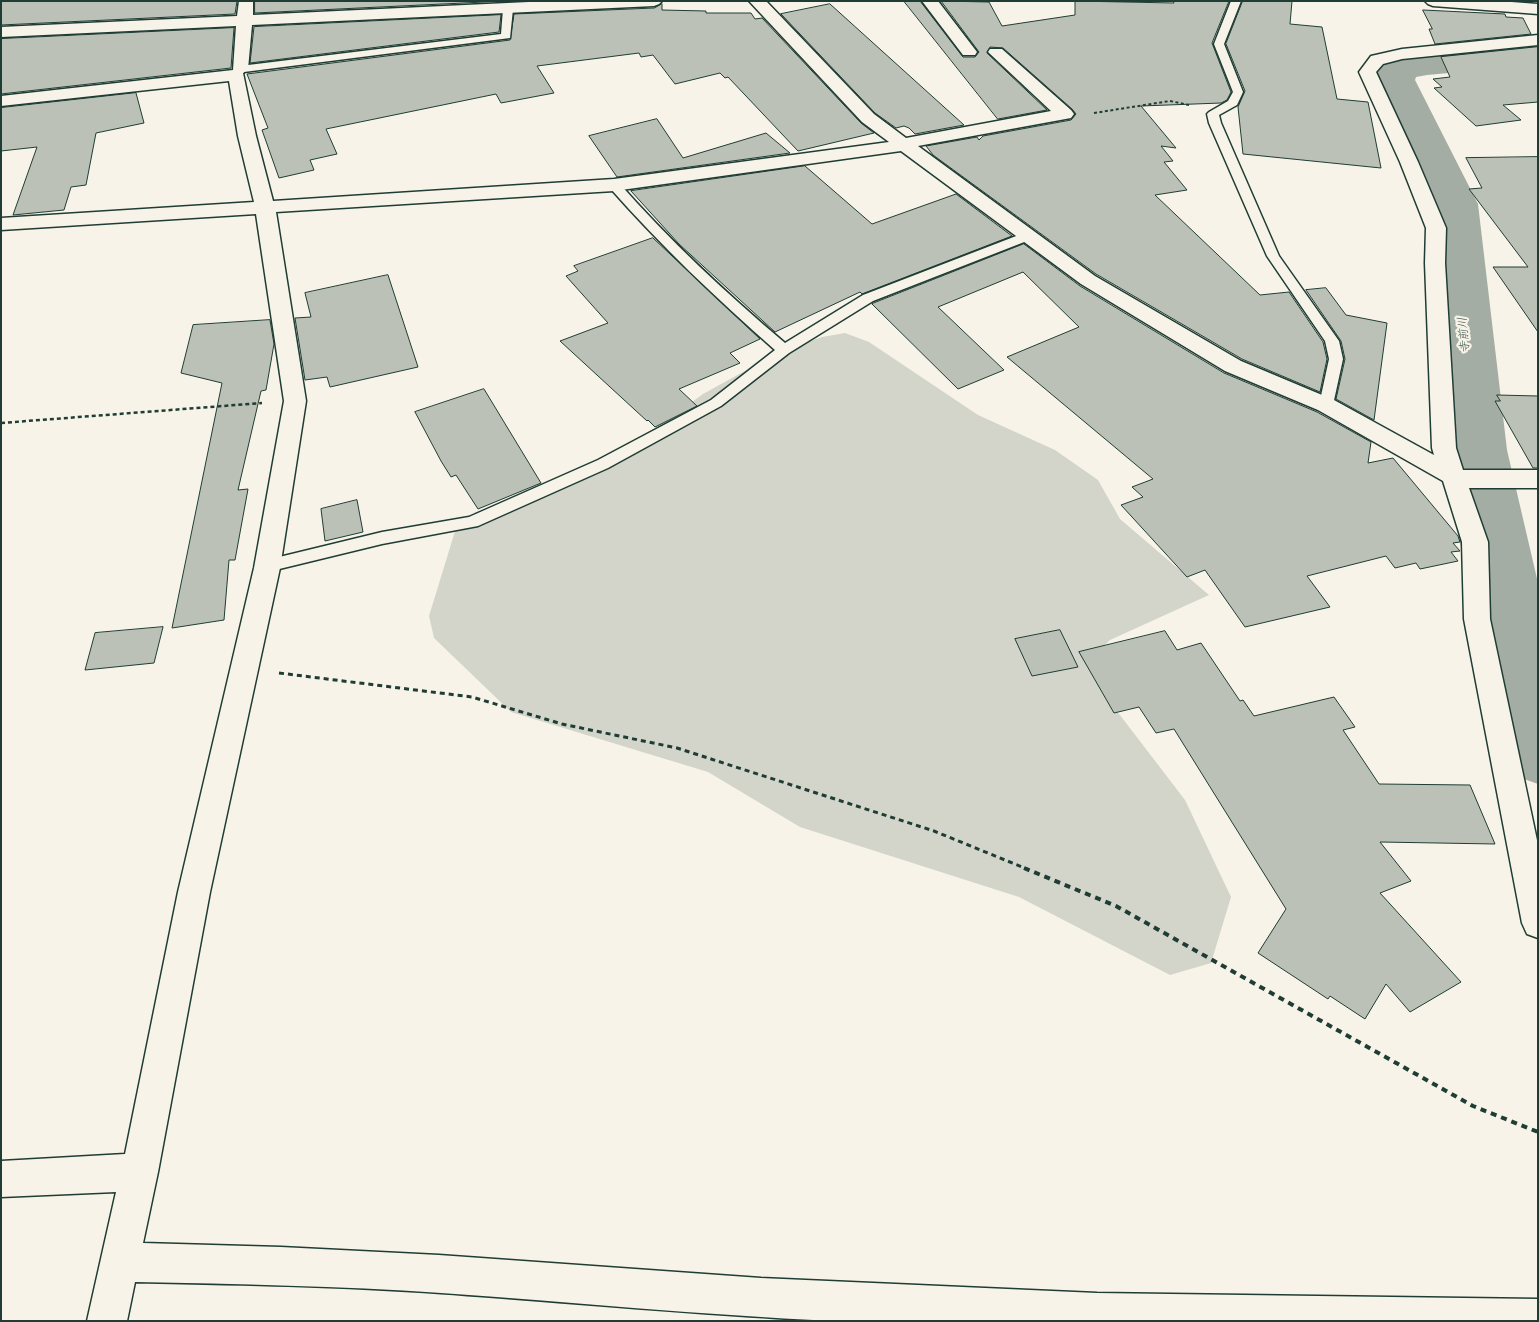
<!DOCTYPE html>
<meta charset="utf-8">
<style>
body{margin:0}
#map{position:relative;width:1539px;height:1322px;overflow:hidden;background:#f7f3e8;font-family:"Comic Neue",sans-serif}
canvas{display:block}
.frame{position:absolute;inset:0;border:2px solid #1f3d34;pointer-events:none}
</style>
<div id="map">
<canvas width="1539" height="1322"></canvas>
<div class="frame"></div>
</div>
<script>
const ctx = document.querySelector('canvas').getContext('2d');
ctx.lineJoin = 'round';
function fill(path, color) { ctx.fillStyle = color; ctx.fill(path, 'evenodd'); }
function stroke(path, color, width, dash) { ctx.strokeStyle = color; ctx.lineWidth = width; ctx.lineCap = dash ? 'butt' : 'round'; ctx.setLineDash(dash || []); ctx.stroke(path); }
function drawText(font, color, halo, rows, align = 'center') {
  ctx.font = font + ' "Comic Neue","Klee One",sans-serif'; ctx.lineWidth = 4.5; ctx.setLineDash([]); ctx.textBaseline = 'middle'; ctx.strokeStyle = halo; ctx.fillStyle = color; for (const [text, x, y, turn = 0] of rows) {
    ctx.save(); ctx.translate(x, y); ctx.rotate((+turn || 0) * Math.PI / 180); ctx.textAlign = isNaN(turn) ? turn : align; if (halo) ctx.strokeText(text, 0, 0); ctx.fillText(text, 0, 0); ctx.restore();
  }
}
fill(new Path2D(`
 M845,333L869,342L978,415L1055,450L1098,480L1120,519L1209,595L1110,640L1093,657L1100,689L1185,800L1231,897L1211,963L1170,975L1019,897L800,827L708,772L511,712L434,638L429,616L456,528L476,512L554,489L625,450L703,394L779,352L822,337Z`), '#d3d5ca');
fill(new Path2D(`
 M1538,39V65L1427,75L1416,77L1415,80L1478,204L1507,450L1538,583V784L1510,774L1499,751L1443,450L1426,204L1369,80L1385,57C1435,45 1487,43 1538,39Z`), '#a4ada3');
const building = new Path2D(`
 M1,1H237L235,14L1,25Z
 M255,1H505L255,13Z
 M904,1H920L963,57H975L979,52L941,1L989,2L1002,26L1075,15V1L1174,3L1173,1H1229L1212,43L1231,92L1227,100L1221,103L1141,106L1176,148L1161,146L1173,161L1164,162L1187,190L1155,195L1260,295L1289,292L1323,342L1327,359L1320,392L1242,359L1096,274L933,155L926,146L977,137L979,140L983,136L1071,120L1076,114L1072,109L1003,48L990,47L987,53L1047,110L998,119Z
 M1243,1H1292L1290,24L1322,27L1337,99L1368,102L1381,168L1243,154L1238,107L1245,91L1226,44Z
 M662,4V10L706,11V13H751L755,19L762,18L861,123L874,133L798,151L728,77L725,78L720,73L675,84L653,55L641,57L639,53L537,66L554,93L501,103L496,94L326,129L337,154L310,160L314,170L279,178L262,130L268,128L247,74L510,40L514,14L654,8Z
 M830,4L964,125L915,134L909,128L904,126L896,128L875,113L781,14Z
 M1423,10L1505,14L1506,17L1523,18L1531,34L1435,44L1429,29H1432Z
 M501,15L499,32L250,63L254,27Z
 M234,28L231,68L1,94V39Z
 M1538,47V102L1503,105L1521,120L1476,126L1434,88L1442,87L1433,79L1450,77L1441,57Z
 M136,93L144,123L96,133L86,185L71,187L64,210L13,215L37,147L1,151V108Z
 M657,119L683,158L766,133L790,153L617,177L589,136Z
 M1538,157V332L1493,267H1528L1469,189L1482,188L1466,158Z
 M805,166L872,224L956,194L1012,236L862,294L860,292L775,332L679,244L631,191Z
 M653,238L760,339L730,353L740,363L679,389L697,406L655,427L648,420L647,421L560,341L608,323L566,276L578,271L574,266Z
 M1024,244L1080,286L1224,373L1317,412L1371,442L1368,463L1393,458L1458,536L1460,542L1453,543L1460,551L1451,552L1458,561L1420,569L1416,563L1395,568L1386,556L1307,576L1330,607L1245,627L1205,570L1187,577L1121,505L1143,497L1132,487L1153,479L1007,357L1079,327L1023,272L938,307L1004,370L958,389L872,304Z
 M388,275L418,367L330,387L327,377L305,380L295,318L311,317L305,293Z
 M1326,288L1346,315L1387,323L1374,420L1336,399L1345,359L1341,341L1306,290Z
 M270,320L274,344L266,390L261,391L238,490L248,489L235,560H229L224,620L172,628L222,383L181,373L193,325Z
 M484,389L541,483L478,509L456,475L451,477L441,461L415,412Z
 M1497,395L1538,396V468H1533L1495,401H1500Z
 M357,500L363,532L325,541L321,509Z
 M163,627L154,663L85,670L95,633Z
 M1060,630L1078,667L1032,676L1015,639Z
 M1165,631L1177,650L1201,643L1240,701L1243,700L1254,716L1334,697L1355,727L1343,730L1379,784L1470,785L1495,844L1380,842L1411,881L1380,893L1461,982L1410,1012L1386,984L1365,1019L1330,996L1328,999L1258,953L1286,909L1174,729L1156,733L1139,707L1114,713L1079,652Z`);
fill(building, '#bbc1b6');
stroke(building, '#1f3d34', 1);
const lane = new Path2D(`
 M1231,1H1241L1224,44L1243,92L1237,105L1219,115L1221,123L1279,256L1339,341L1343,359L1333,405L1331,408H1321L1319,405L1329,359L1325,341L1267,256L1209,123L1207,114L1209,112L1228,101L1233,92L1214,44Z
 M508,6L513,9L510,38L244,72L240,77L236,78L231,75L236,67L240,66L501,34L503,9Z
 M614,181L618,182C670,241 726,293 785,343L863,295L1024,233H1032L1034,236L1032,239L873,301L789,353L721,406L608,468L478,526L382,544L267,572L261,570L259,566L261,562L267,560L382,532L469,517L598,460L711,400L775,350C717,299 661,246 610,188L608,185L610,182Z`);
const street = new Path2D(`
 M239,1H253V15L550,1H662L659,4L654,6L252,25L248,69L243,73L256,136L273,201L614,179L889,142L862,122L749,1H766L874,114L906,138L1051,111L988,52L990,49H1002L1071,110L1074,114L1071,118L918,146L1095,276L1241,361L1334,400L1434,455L1432,448L1425,263L1426,228L1400,162L1359,72L1371,56L1402,49L1538,35V45L1402,59L1383,64L1376,72L1418,162L1446,228L1445,263L1456,448L1463,470H1538V488H1469L1488,542L1490,619L1538,845V938L1527,934L1522,923L1464,619L1462,542L1443,481L1318,410L1225,371L1081,284L901,151L614,191L276,212L306,401L280,568L210,892L158,1172L143,1243L281,1247L439,1255L761,1278L1097,1293L1538,1299V1321H833C702,1315 571,1302 441,1293C339,1286 237,1284 135,1282L127,1321H87L116,1192L1,1197V1161L125,1154L178,892L254,568L284,401L256,214L1,230V218L254,202L238,136L229,81L1,106V96L233,70L236,26L1,37V27L237,16Z
 M922,1H938L977,52L975,55H963Z
 M1425,1H1498L1538,4V14L1433,6L1428,4Z`);
stroke(lane, '#1f3d34', 3);
stroke(street, '#1f3d34', 3);
stroke(new Path2D(`
 M1094,113L1170,101L1189,105`), '#1f3d34', 2, [3, 2.5]);
stroke(new Path2D(`
 M1,423L262,403`), '#1f3d34', 2.5, [4, 3]);
stroke(new Path2D(`
 M279,673L472,697L562,724L677,748L934,831L1027,869`), '#1f3d34', 3, [5, 4]);
stroke(new Path2D(`
 M1024,868L1116,906L1473,1106L1538,1132`), '#1f3d34', 4, [6, 5]);
fill(lane, '#f7f3e8');
fill(street, '#f7f3e8');
drawText('italic 12px', '#405950', '#f7f3e8', [
 ["寺前川",1464,335,-95]
]);
</script>
